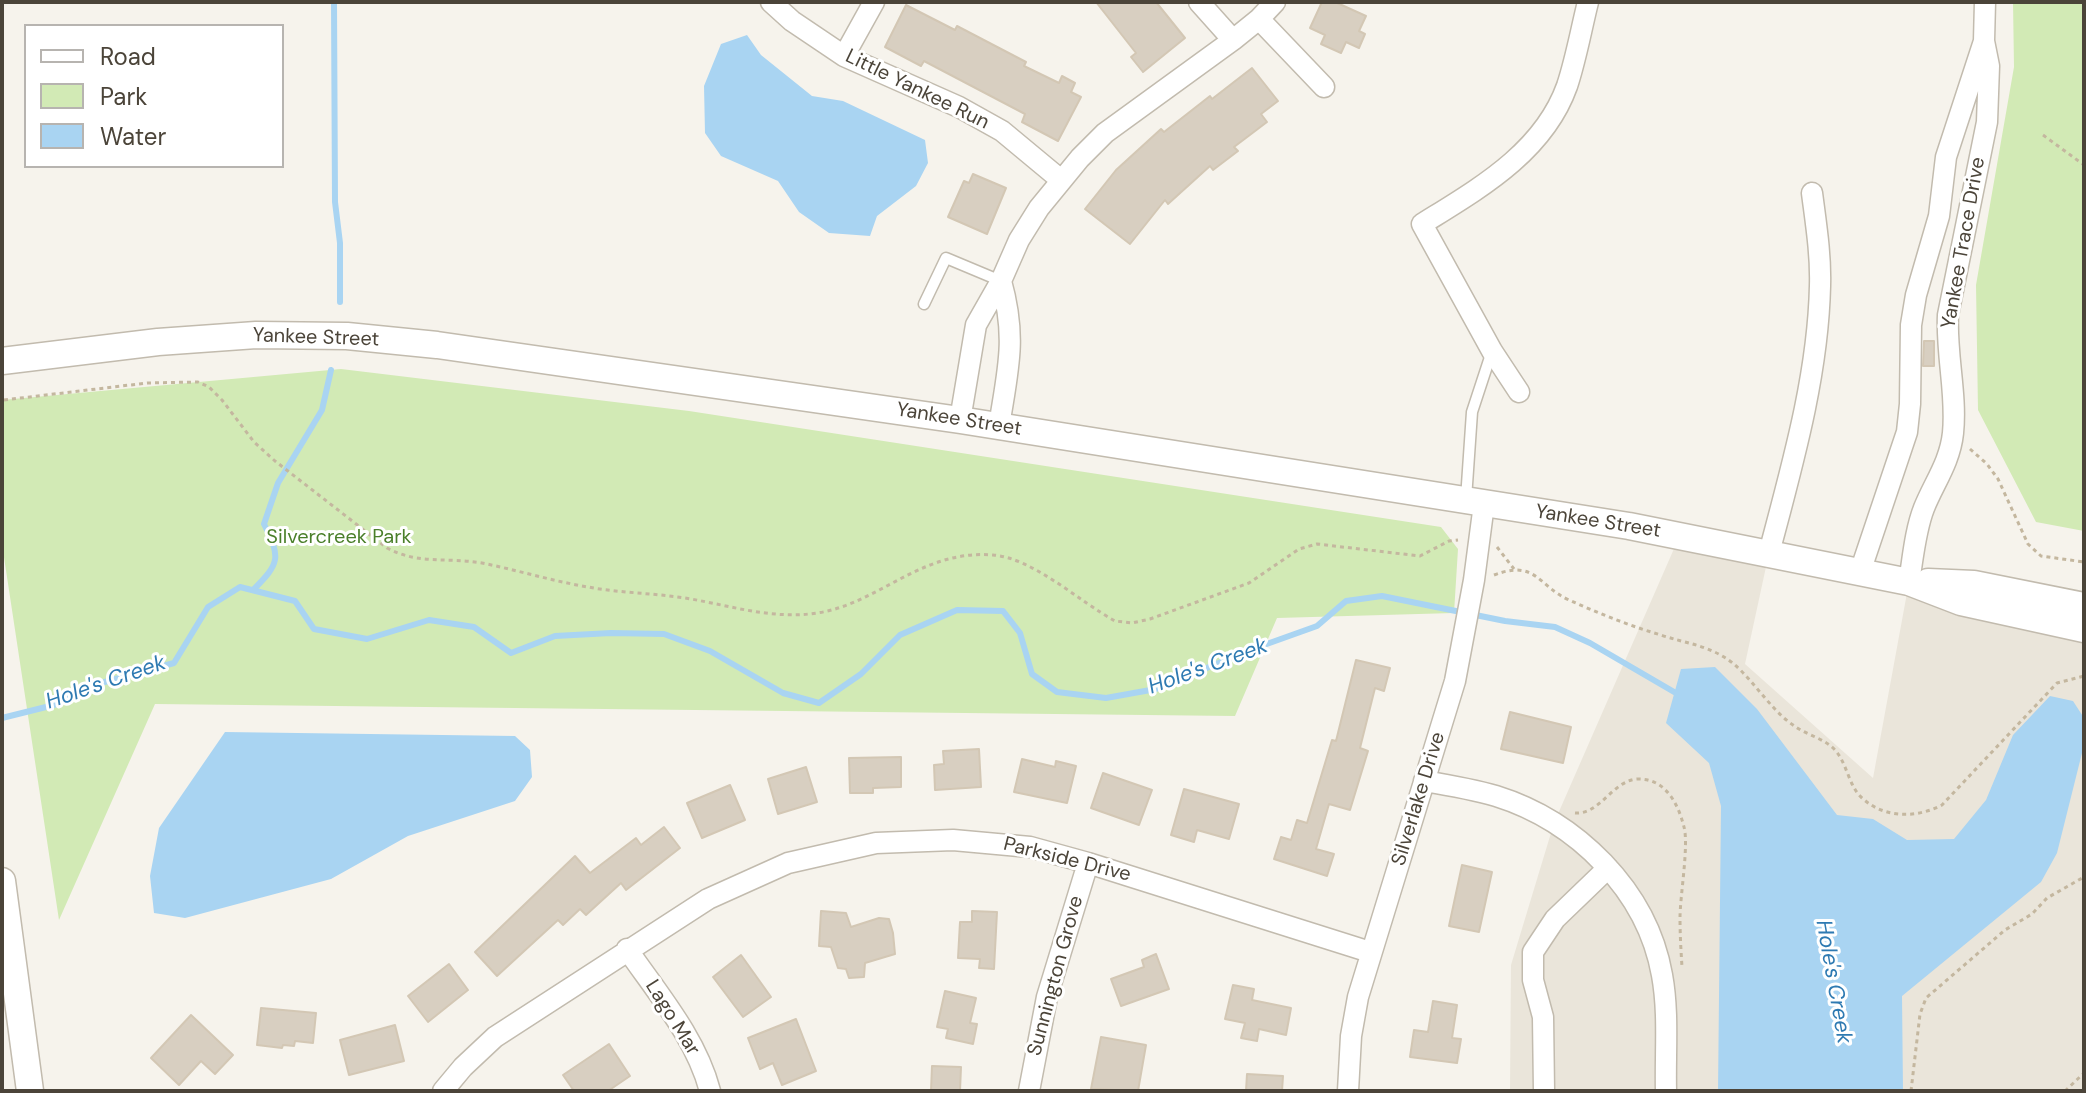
<!DOCTYPE html>
<style>
body{margin:0}
#map{position:relative;width:2086px;height:1093px;overflow:hidden;background:#f6f3ec;font-family:"DM Sans",sans-serif}
canvas{display:block}
.frame{position:absolute;inset:0;border:4px solid #4b4439;pointer-events:none}
.legend{position:absolute;left:24px;top:24px;width:260px;height:144px;box-sizing:border-box;background:#fff;border:2px solid #b7b4b0;margin:0;padding:10px 14px;list-style:none;font-size:24px;color:#4b4439}
.legend li{display:flex;align-items:center;gap:16px;height:40px}
.legend b{width:40px;border:2px solid #b7b4b0}
</style>
<div id="map">
<canvas width="2086" height="1093"></canvas>
<div class="frame"></div>
<ul class="legend">
<li><b style="height:10px;background:#fff"></b>Road</li>
<li><b style="height:22px;background:#d2eab5"></b>Park</li>
<li><b style="height:22px;background:#a9d4f2"></b>Water</li>
</ul>
</div>
<script>
const ctx = document.querySelector('canvas').getContext('2d');
ctx.lineJoin = 'round';
function fill(path, color) { ctx.fillStyle = color; ctx.fill(path, 'evenodd'); }
function stroke(path, color, width, dash) { ctx.strokeStyle = color; ctx.lineWidth = width; ctx.lineCap = dash ? 'butt' : 'round'; ctx.setLineDash(dash || []); ctx.stroke(path); }
function drawText(font, color, halo, rows, align = 'center') {
  ctx.font = font + ' "DM Sans",sans-serif'; ctx.lineWidth = 6; ctx.setLineDash([]); ctx.textBaseline = 'middle'; ctx.strokeStyle = halo; ctx.fillStyle = color; for (const [text, x, y, turn = 0] of rows) {
    ctx.save(); ctx.translate(x, y); ctx.rotate((+turn || 0) * Math.PI / 180); ctx.textAlign = isNaN(turn) ? turn : align; if (halo) ctx.strokeText(text, 0, 0); ctx.fillText(text, 0, 0); ctx.restore();
  }
}
fill(new Path2D(`
 M1680,535L1769,553L1745,664L1873,778L1909,582L2084,629V1091H1510L1511,965L1554,823Z`), '#eae5da');
fill(new Path2D(`
 M2013,2H2084V531L2036,522L1978,410L1976,285L2014,67Z
 M341,369L689,411L1441,527L1458,549L1454,613L1277,618L1235,716L155,704L59,920L2,544V400Z`), '#d2eab5');
fill(new Path2D(`
 M747,35L761,55L812,96L843,101L925,140L928,163L916,186L877,216L870,236L829,233L799,212L778,181L721,156L705,133L704,86L721,44Z
 M1715,667L1757,709L1837,815L1873,819L1907,840L1954,839L1986,800L2013,735L2050,696L2073,701L2084,718V745L2057,853L2041,882L1902,996L1903,1091H1718L1721,806L1709,763L1666,723L1681,669Z
 M225,732L515,736L530,750L532,777L515,801L408,836L331,879L185,918L154,913L150,876L159,828Z`), '#a9d4f2');
stroke(new Path2D(`
 M334,2L335,202L340,243V302
 M253,590C280,563 281,558 264,524L278,483L322,410L331,370
 M2,718L54,705L101,683L174,663L208,607L240,587L295,601L314,629L367,639L429,620L474,627L511,653L555,636L611,633L664,634L710,651L783,693L819,703L861,674L900,635L957,610L1003,611L1020,633L1032,674L1057,692L1106,698L1156,689L1250,650L1317,626L1346,601L1382,596L1505,621L1555,627L1590,643L1681,696`), '#a9d4f2', 6);
const building = new Path2D(`
 M1096,2H1156L1185,38L1143,72L1131,57L1136,53Z
 M1322,2H1335L1366,16L1359,31L1365,34L1359,48L1346,42L1341,53L1321,44L1325,35L1310,28Z
 M906,5L955,30L957,26L1026,62L1024,66L1059,83L1062,76L1075,83L1071,92L1081,97L1058,141L1022,122L1025,114L924,61L921,66L885,47Z
 M1252,68L1278,101L1261,114L1267,122L1234,147L1238,151L1213,170L1210,166L1168,204L1165,200L1130,244L1085,209L1116,170L1161,129L1164,132L1210,96L1212,99Z
 M973,174L1006,188L987,234L948,217L964,181L969,183Z
 M1924,341H1934V366H1923Z
 M1356,660L1390,668L1384,691L1375,688L1360,748L1368,751L1350,810L1329,804L1316,849L1334,854L1327,876L1274,859L1281,837L1291,840L1297,820L1307,823L1332,740L1336,741Z
 M1510,712L1571,727L1563,763L1501,749Z
 M979,749L981,787L935,790L934,765L944,764L943,751Z
 M901,757V787L873,788V793H850L849,758Z
 M1022,759L1055,767L1056,761L1076,766L1067,803L1014,792Z
 M806,767L817,802L778,814L768,779Z
 M1103,773L1152,790L1139,825L1091,808Z
 M730,785L745,820L702,838L687,803Z
 M1184,789L1239,804L1229,839L1197,830L1194,842L1171,835Z
 M664,827L680,848L626,890L621,883L586,915L580,909L563,925L558,920L497,976L475,952L575,856L590,873L636,838L641,845Z
 M1462,865L1492,872L1479,932L1449,926Z
 M821,911L846,913L851,927L879,918L889,919L893,933L895,954L865,963L864,977L849,978L846,969L838,968L831,947L819,946Z
 M972,911L997,912L994,969L979,968L980,959L958,958L960,922H972Z
 M1156,954L1169,989L1121,1006L1111,979L1144,967L1142,960Z
 M741,955L771,997L743,1017L713,977Z
 M449,964L468,990L428,1022L408,996Z
 M1233,985L1254,989L1252,1000L1291,1008L1286,1035L1259,1029L1257,1041L1241,1038L1245,1023L1225,1019Z
 M945,991L976,998L970,1023L977,1024L973,1044L946,1038L948,1029L937,1027Z
 M1433,1001L1457,1005L1452,1038L1461,1039L1457,1063L1410,1057L1414,1030L1428,1032Z
 M261,1008L316,1013L313,1043L295,1041L294,1046L283,1045L282,1048L257,1045Z
 M191,1015L233,1055L215,1074L201,1061L179,1085L151,1058Z
 M796,1019L816,1071L782,1085L773,1063L760,1069L748,1038Z
 M395,1025L404,1061L349,1075L340,1040Z
 M1101,1037L1146,1045L1138,1091L1091,1089Z
 M609,1044L630,1076L608,1091H574L563,1075Z
 M932,1066L961,1067L960,1091H931Z
 M1247,1074L1283,1076L1282,1091H1246Z`);
fill(building, '#d8cfc1');
stroke(building, '#d3c7b4', 2);
const service = new Path2D(`
 M924,304L946,258L1001,281
 M1466,499L1472,412L1492,351`);
const minor = new Path2D(`
 M771,2L792,21L844,56L959,107L1002,131L1061,180
 M1199,2L1233,40
 M1259,19L1324,87
 M844,56L874,2
 M1519,392L1492,351L1422,224C1478,189 1543,153 1567,86C1576,59 1581,30 1588,2
 M960,420L976,325L1001,281L1019,240L1039,208L1080,158L1105,133L1233,40L1259,19L1275,2
 M999,426C1008,369 1017,338 1001,281
 M1769,553C1792,466 1818,376 1820,286C1821,255 1816,224 1812,193
 M1860,572L1907,432L1910,404L1911,325L1916,295L1939,216L1946,157L1984,41
 M1909,582C1913,558 1915,531 1924,508C1934,483 1950,462 1953,433C1957,394 1946,355 1948,315L1987,122L1989,66L1984,41L1985,2
 M1424,781C1448,785 1472,789 1496,796C1576,821 1647,890 1662,975C1669,1013 1665,1053 1666,1091
 M627,949C658,994 696,1038 710,1091
 M443,1091L463,1067L495,1037L708,899L788,863L876,843L953,840L1030,847L1088,863L1370,952
 M1029,1091L1047,997L1088,863
 M1348,1091L1351,1036L1358,997L1455,681L1474,580L1484,504
 M1544,1091L1543,1017L1533,980V952L1555,919L1608,868`);
const tertiary = new Path2D(`
 M2,361L158,342L256,335L347,336L437,345L960,420L1629,526L1909,582L1961,602L2084,629
 M1928,582L1974,584L2084,606
 M2,881L30,1091`);
stroke(service, '#c2bbae', 13);
stroke(minor, '#c2bbae', 23);
stroke(tertiary, '#c2bbae', 29);
stroke(new Path2D(`
 M2043,135L2084,165
 M4,400L147,383L198,382L209,387L222,400L254,442L275,461L387,548C419,565 447,557 482,563C517,570 552,581 588,587C620,593 653,593 685,598C729,605 771,620 817,613C879,604 921,549 993,555C1033,558 1080,602 1115,621L1132,623L1150,619L1249,583L1299,549L1317,544L1420,556L1449,541L1458,540
 M1970,449L1987,464L1998,479L2028,544L2041,556L2084,562
 M1497,547L1514,569
 M1494,575C1536,559 1538,586 1569,600C1598,613 1630,626 1661,635C1684,643 1702,644 1724,657C1748,671 1768,708 1793,725C1806,735 1824,738 1835,750C1847,763 1849,787 1862,798C1885,819 1917,818 1942,805L2057,683L2084,676
 M1575,813C1600,815 1612,781 1637,779C1665,778 1678,803 1684,827C1689,845 1680,896 1680,918C1680,935 1681,951 1682,967
 M1911,1091L1920,1014L1926,998L2005,930L2032,914L2047,898L2084,877
 M2065,1091L2084,1073`), '#c4b79f', 3, [4, 4]);
stroke(service, '#fff', 10);
stroke(minor, '#fff', 20);
stroke(tertiary, '#fff', 26);
drawText('20px', '#4b4439', '#fff', [
 ["Little Yankee Run",917,90,26],
 ["Yankee Trace Drive",1964,243,-80],
 ["Yankee Street",316,338,2],
 ["Yankee Street",959,420,9],
 ["Yankee Street",1598,522,9],
 ["Silverlake Drive",1419,799,-73],
 ["Parkside Drive",1067,860,14],
 ["Sunnington Grove",1056,976,-75],
 ["Lago Mar",672,1018,58]
]);
drawText('20px', '#4a7f2a', '#fff', [
 ["Silvercreek Park",339,538]
]);
drawText('italic 22px', '#2e7ab2', '#fff', [
 ["Hole's Creek",1208,667,-20],
 ["Hole's Creek",106,683,-19],
 ["Hole's Creek",1833,982,80]
]);
</script>
